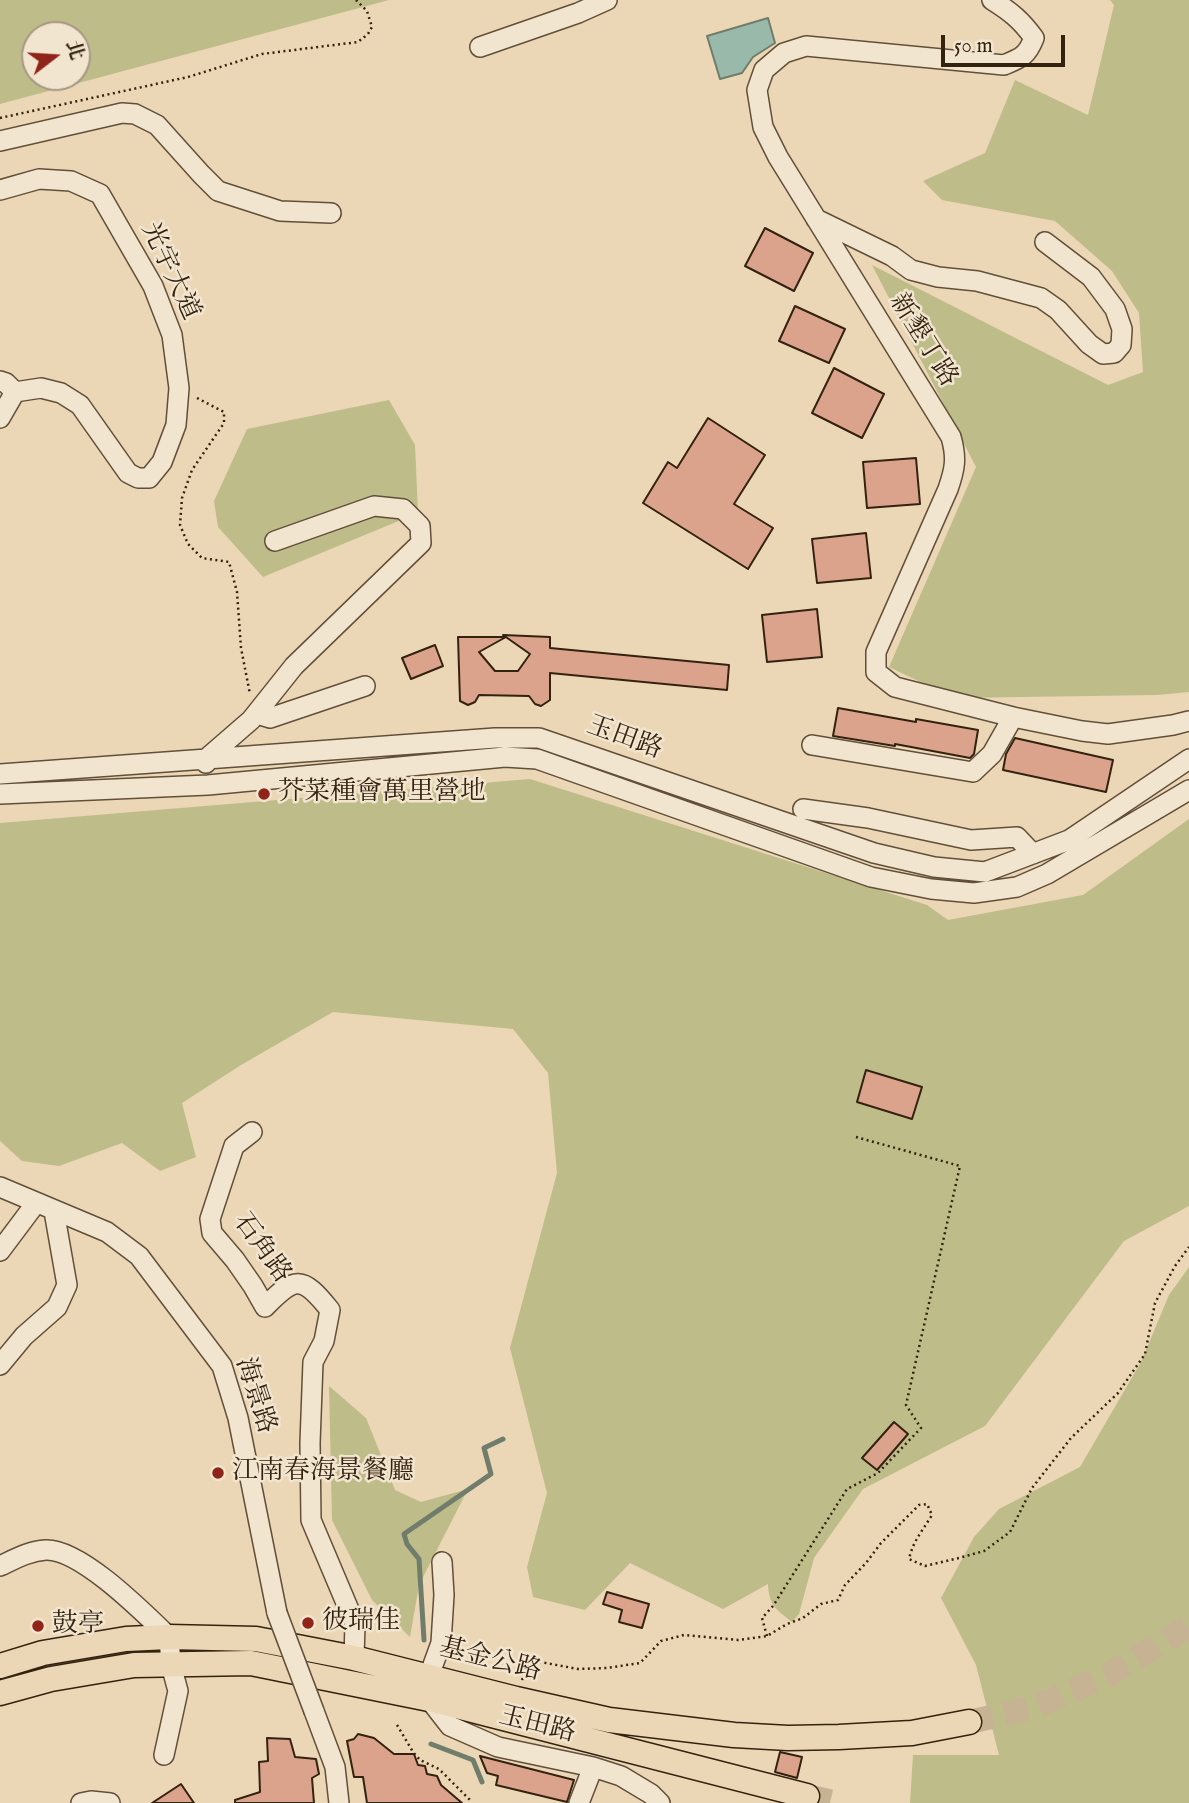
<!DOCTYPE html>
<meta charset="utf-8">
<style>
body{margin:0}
#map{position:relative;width:1189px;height:1803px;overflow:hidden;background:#ebd7b5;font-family:"IM FELL English","Noto Serif TC",serif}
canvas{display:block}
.north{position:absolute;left:21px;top:21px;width:70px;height:70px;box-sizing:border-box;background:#f2e5cf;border:2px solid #a69783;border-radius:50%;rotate:73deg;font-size:19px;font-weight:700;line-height:28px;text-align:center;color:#342210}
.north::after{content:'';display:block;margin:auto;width:24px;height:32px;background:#8f2418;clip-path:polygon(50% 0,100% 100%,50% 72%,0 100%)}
.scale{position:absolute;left:941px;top:35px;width:124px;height:32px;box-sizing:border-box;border:4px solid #342210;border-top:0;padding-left:9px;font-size:21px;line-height:24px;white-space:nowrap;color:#342210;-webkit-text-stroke:5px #f2e5cf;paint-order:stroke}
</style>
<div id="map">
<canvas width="1189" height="1803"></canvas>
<div class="north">北</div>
<div class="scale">50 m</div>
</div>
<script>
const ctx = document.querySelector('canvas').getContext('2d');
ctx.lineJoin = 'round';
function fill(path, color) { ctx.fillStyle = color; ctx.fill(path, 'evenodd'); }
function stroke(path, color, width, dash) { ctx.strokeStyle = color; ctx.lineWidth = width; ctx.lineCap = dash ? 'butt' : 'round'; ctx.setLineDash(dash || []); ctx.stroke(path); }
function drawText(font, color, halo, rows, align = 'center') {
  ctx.font = font + ' "IM FELL English","Noto Serif TC",serif'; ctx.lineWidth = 5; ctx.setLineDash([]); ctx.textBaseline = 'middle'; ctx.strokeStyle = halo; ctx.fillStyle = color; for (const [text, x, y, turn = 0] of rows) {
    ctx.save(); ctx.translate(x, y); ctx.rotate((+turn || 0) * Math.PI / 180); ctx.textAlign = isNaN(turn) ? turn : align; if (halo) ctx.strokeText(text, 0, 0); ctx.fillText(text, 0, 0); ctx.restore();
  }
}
fill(new Path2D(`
 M0,0H389L0,104ZM35,35H77V77H35Z
 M1110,0H1189V692L1157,695L954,698L889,667L976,467L872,265L1108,385L1143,372L1139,313L1112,271L1055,221L942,200L923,181L985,153L1015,80L1088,115L1114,5Z
 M389,400L415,445L418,513L263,577L218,527L214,501L247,429Z
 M530,779L927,905L948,920L1083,895L1189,819V1206L1124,1241L985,1426L863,1489L814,1558L799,1614L792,1622C776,1609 769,1606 768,1584L723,1609L630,1563L585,1610L533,1597L527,1567L547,1493L510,1348L557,1173L548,1073L513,1029L333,1012L241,1065L182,1103L196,1157L160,1171L122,1143L59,1166L22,1161L0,1141V823Z
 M1189,1267V1803H910L913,1755H999L976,1665L941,1598L974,1537L999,1509L1080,1467L1141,1362L1169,1295Z
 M329,1386L366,1418L395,1490L421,1502L468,1489L419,1585L410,1637L372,1600L332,1520Z`), '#bebc89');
const water = new Path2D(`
 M768,18L775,43L753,57L742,73L720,79L707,36Z`);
fill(water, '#99baaa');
stroke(water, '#717d6c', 2);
stroke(new Path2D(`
 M424,1640L419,1559L407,1544L404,1534L491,1474L484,1448L503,1439
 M431,1744L473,1760L482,1782`), '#717d6c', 5);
const building = new Path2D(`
 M765,228L813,253L794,291L745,266Z
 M795,306L845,329L829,363L779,341Z
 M834,368L884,394L862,438L812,413Z
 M708,418L765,455L734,504L773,528L748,569L643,503L668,462L677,468Z
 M916,458L920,504L867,508L863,462Z
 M866,533L871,578L817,583L812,539Z
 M817,609L822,657L767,662L762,615Z
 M503,635L550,637V648L729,665L727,690L550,673V700L541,706L535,704L529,696L479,695L475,702L468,705L460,701L458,637H506L479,652L495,671H518L530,654Z
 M435,645L443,666L411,679L402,658Z
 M838,708L916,722V719L978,730L974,754L970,758L895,744V746L833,736Z
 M1015,738L1113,760L1106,792L1003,770L1006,754Z
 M866,1070L922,1087L912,1119L857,1102Z
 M894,1422L908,1434L877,1470L862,1458Z
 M607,1592L649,1604L642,1628L619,1622L622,1610L603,1604Z
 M358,1734L374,1738L394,1754H414L418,1765L425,1766L427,1774L437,1776L441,1785L462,1803H367L363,1777H354L347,1741L354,1739Z
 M267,1738L290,1739L295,1757L316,1759L319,1774L312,1778L314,1803H235V1800L260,1792L259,1762L268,1761Z
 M780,1752L802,1757L797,1778L775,1772Z
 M480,1756L574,1780L567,1802L496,1785L498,1776L487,1773Z
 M181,1784L194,1803H152Z`);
fill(building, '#dca38c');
stroke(building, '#342210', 2);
stroke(new Path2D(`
 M969,1722L1035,1707L1108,1675L1189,1626
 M807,1796L837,1803`), '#c6b394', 24, [24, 12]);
const minor = new Path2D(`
 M992,0C1011,12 1021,20 1034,38C1027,56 1021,58 1004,65L806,46L784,53L764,70L757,90L763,127L778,157L951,437C957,458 955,469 948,489L876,652V672L895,687L1013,717L1082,731L1108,734L1173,725L1189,721
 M480,47L578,13L607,0
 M0,141L122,113L135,114L157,125L201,174L218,191L280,211L331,213
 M0,190L39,179L71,181L100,194L153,286L172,335L179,388L176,425L162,462L149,478H138L128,473L80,405L61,393L41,388L15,392L0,418
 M816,219L892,256L911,270L938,277L977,281L1041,298L1058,310L1089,344L1103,354L1114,353L1121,345L1122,329L1115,309L1091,277L1045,242
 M0,381L6,383L15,392
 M257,714L270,718L365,686
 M812,745L973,772L992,754L1013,717
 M206,763V759L251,720L294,666L421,543L420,526L403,509L374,506L275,541
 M0,774L495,738H539L874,853L934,867L985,872L1069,840L1189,759
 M0,794L208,785L505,757L537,759L871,877L931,889L974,893L1017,887L1047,874L1189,790
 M803,809L868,818L971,840L1017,837L1033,854
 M252,1132L234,1146L210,1219L212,1233L235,1260L253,1286L265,1307C295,1276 302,1275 330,1310L324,1341L313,1362L310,1443L311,1520L355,1624L354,1658
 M0,1187L107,1232L139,1256L222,1366L238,1418L277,1613
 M0,1251L36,1203
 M0,1365L24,1336L57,1307L67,1285L54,1211
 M442,1562L444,1595L441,1643L429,1676V1699L450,1726L498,1747L593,1767L621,1776L651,1794L660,1803
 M0,1566C15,1559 29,1551 46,1550C81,1549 144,1613 169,1637L171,1665L178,1691L164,1755
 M314,1711L335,1767L339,1803
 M81,1803L91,1801L110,1803
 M579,1803L593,1767`);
const major = new Path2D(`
 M0,1666L43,1653L126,1639L169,1637L256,1639L354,1658L516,1699L609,1720L734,1735L788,1738L839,1737L912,1733L969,1722
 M0,1693L51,1679L134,1665L251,1663L429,1699L807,1796`);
stroke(minor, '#624f39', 22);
stroke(major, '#342210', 27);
stroke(new Path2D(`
 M0,118L188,77L262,54L358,42L368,34L372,27L367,11L356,0
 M197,398L224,412V423L192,470L182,498L180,525L188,544L202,558L229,562L237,592L241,648L250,694
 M767,1636L762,1618L773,1606L847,1489L878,1473L921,1428L906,1405L960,1166L856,1137
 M522,1680L525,1672L535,1661L578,1669L607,1668L640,1663L661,1641L684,1635L738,1640L767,1636L787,1624L803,1618L821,1604L838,1600L845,1585L866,1563L881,1543L919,1505L927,1504L932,1515C923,1530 913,1541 909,1559L925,1566L959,1558L984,1551L1010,1532L1032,1488L1071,1438L1118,1393L1145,1354L1155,1303L1175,1266L1189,1247
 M397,1725L413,1752L420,1760L439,1769L470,1800`), '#342210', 2.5, [2, 3.5]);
stroke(minor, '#f2e5cf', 19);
stroke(major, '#ebd7b5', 24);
const minorBridge = new Path2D(`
 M277,1613L314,1711`);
stroke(minorBridge, '#624f39', 22, []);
stroke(minorBridge, '#f2e5cf', 19);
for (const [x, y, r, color] of [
 [264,794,7,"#8f2418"],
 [218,1473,7,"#8f2418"],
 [308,1623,7,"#8f2418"],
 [38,1626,7,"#8f2418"]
]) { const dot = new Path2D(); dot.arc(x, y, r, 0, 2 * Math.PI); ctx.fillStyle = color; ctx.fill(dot); stroke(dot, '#f2e5cf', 2.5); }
drawText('26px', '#342210', '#f2e5cf', [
 ["光宇大道",169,272,65],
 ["新墾丁路",922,341,58],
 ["玉田路",624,739,20],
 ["石角路",261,1249,54],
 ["海景路",254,1396,72],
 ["基金公路",490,1661,14],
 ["玉田路",537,1726,14]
]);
drawText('26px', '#342210', '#f2e5cf', [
 ["芥菜種會萬里營地",278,794],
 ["江南春海景餐廳",232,1473],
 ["彼瑞佳",322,1623],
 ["鼓亭",52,1626]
], 'left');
</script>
